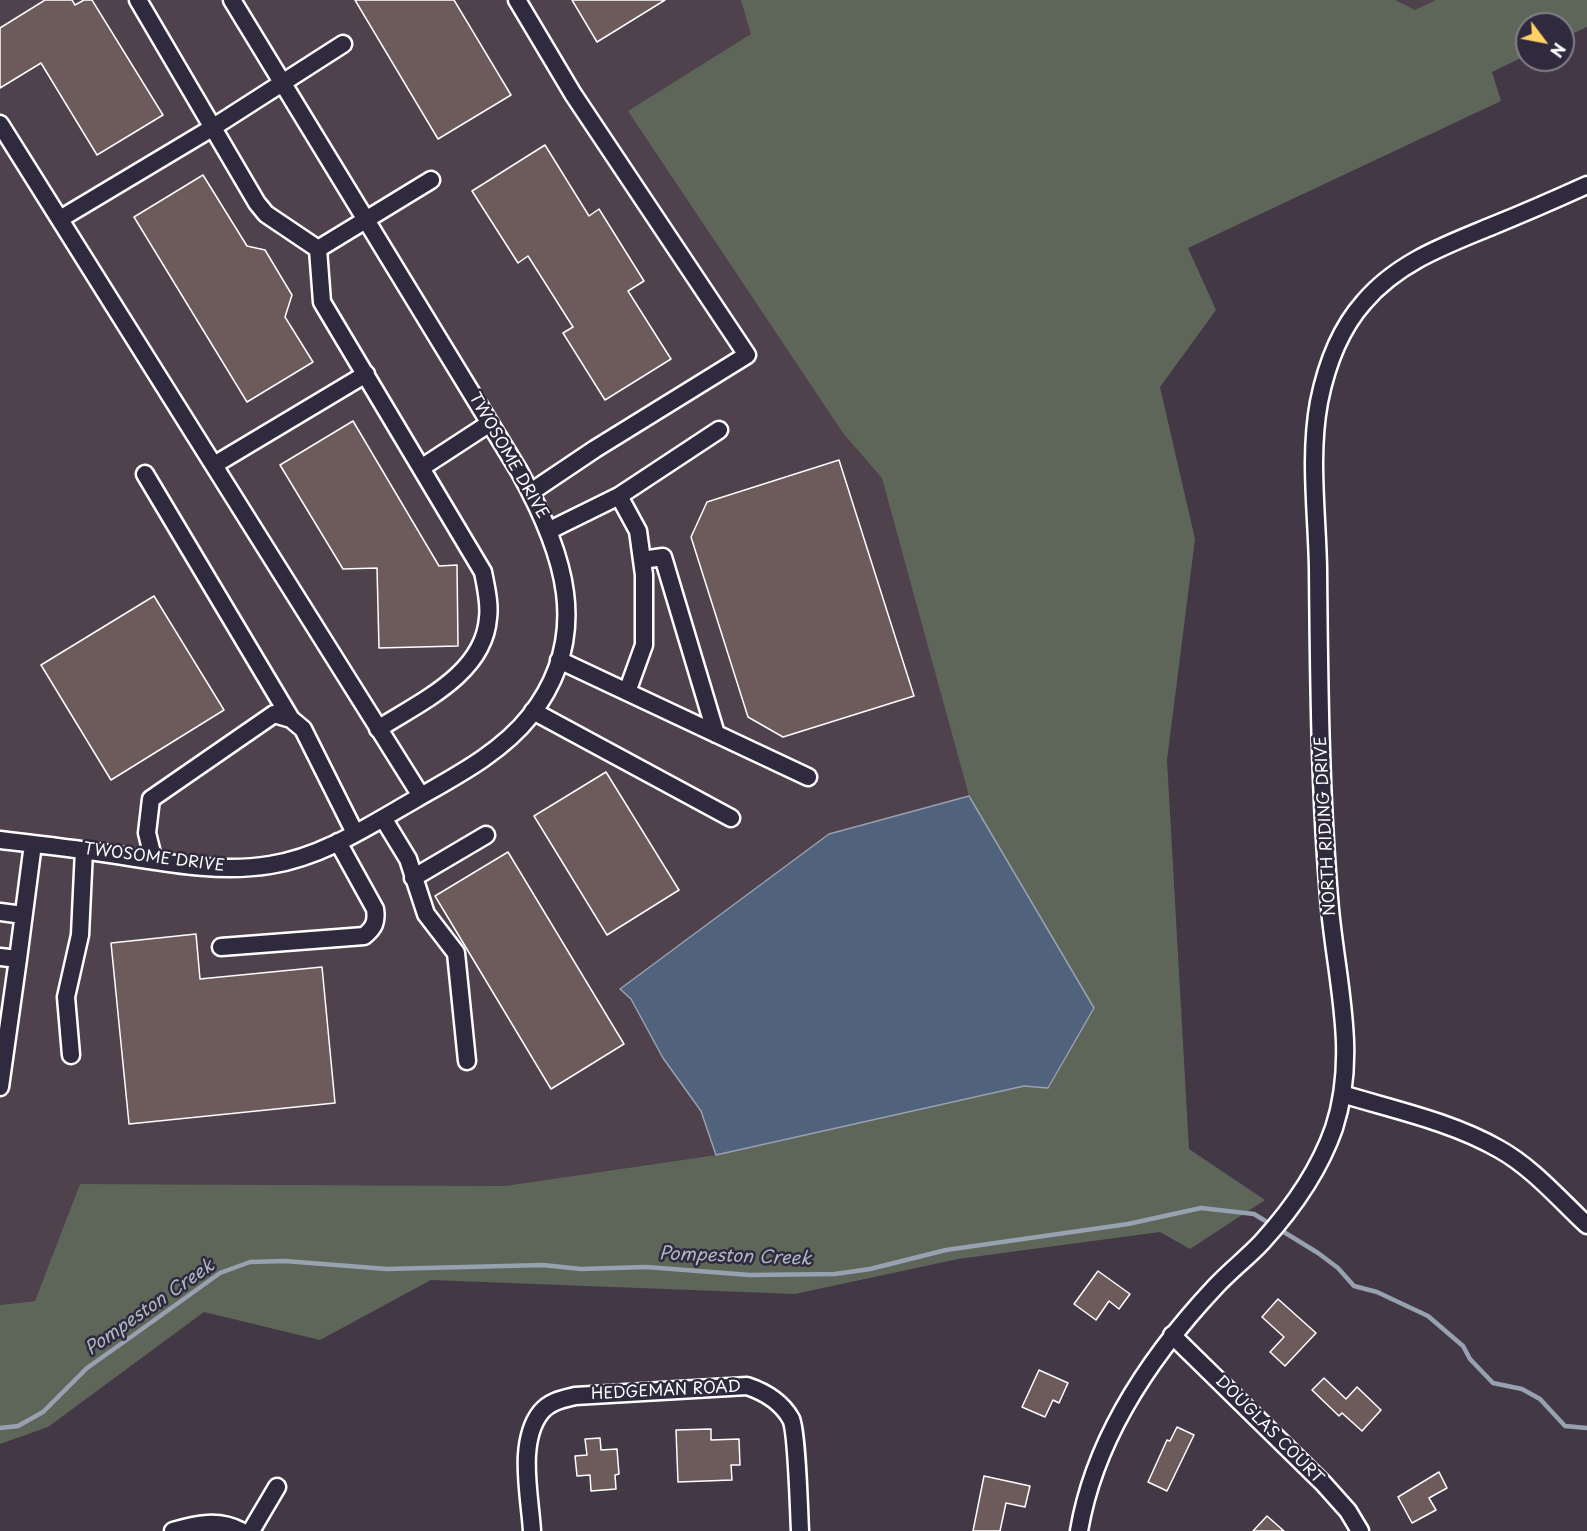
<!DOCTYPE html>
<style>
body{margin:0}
#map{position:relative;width:1587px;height:1531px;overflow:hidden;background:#423846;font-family:"Playpen Sans",sans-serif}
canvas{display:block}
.north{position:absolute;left:1515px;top:12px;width:60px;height:60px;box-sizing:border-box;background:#2f2a3d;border:2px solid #827f8b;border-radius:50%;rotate:122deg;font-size:16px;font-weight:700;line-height:24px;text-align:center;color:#fff}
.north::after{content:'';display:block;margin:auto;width:21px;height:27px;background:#ffd166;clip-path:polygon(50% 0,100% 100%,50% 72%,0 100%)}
</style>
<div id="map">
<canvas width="1587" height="1531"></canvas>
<div class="north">N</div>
</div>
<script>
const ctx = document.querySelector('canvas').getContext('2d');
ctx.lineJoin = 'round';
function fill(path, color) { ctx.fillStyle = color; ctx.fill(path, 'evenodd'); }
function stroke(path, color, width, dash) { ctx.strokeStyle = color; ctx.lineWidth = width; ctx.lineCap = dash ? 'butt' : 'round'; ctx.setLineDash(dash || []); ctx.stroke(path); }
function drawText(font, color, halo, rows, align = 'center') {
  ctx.font = font + ' "Playpen Sans",sans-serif'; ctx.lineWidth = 5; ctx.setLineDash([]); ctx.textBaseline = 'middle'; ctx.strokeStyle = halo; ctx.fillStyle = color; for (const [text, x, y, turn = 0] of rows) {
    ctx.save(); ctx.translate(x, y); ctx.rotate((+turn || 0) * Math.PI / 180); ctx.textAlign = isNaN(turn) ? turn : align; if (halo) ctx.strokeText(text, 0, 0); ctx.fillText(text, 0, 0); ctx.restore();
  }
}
fill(new Path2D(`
 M0,0H1587V21L1527,24L1260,179L1041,344L1125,1050L716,1155L505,1186L80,1184L35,1301L0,1305Z`), '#4f424c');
fill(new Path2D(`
 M741,0H1395L1415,10L1436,0H1587V27L1563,38V24H1527V55L1492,72L1501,101L1188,248L1216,310L1160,387L1195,539L1167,760L1189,1149L1265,1200L1190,1249L1160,1232L958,1259L795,1294L431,1280L320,1340L204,1312L48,1427L0,1444V1305L35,1301L80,1184L505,1186L716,1155L1024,1086L1049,1088L1093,1008L969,796L882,478L843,433L628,111L751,34Z`), '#5e6659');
const water = new Path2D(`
 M969,796L1094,1008L1048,1088L1024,1086L716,1155L701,1111L663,1058L631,999L620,989L829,834Z`);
fill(water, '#51627c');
stroke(water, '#97a1b0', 1.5);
stroke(new Path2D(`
 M1279,1229L1318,1253L1338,1268L1354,1286L1377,1292L1428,1316L1463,1346L1470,1359L1493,1383L1522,1389L1540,1399L1565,1426L1587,1428
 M0,1428L18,1426L43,1412L87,1368L135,1334L220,1273L250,1262L285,1261L387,1269L543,1265L581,1269L646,1267L750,1275L835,1274L870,1269L946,1250L1128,1224L1201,1208L1254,1214L1272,1225`), '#97a1b0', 4.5);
const building = new Path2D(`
 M45,0H72L75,5L84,0H92L163,115L97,155L41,63L0,88V28Z
 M355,0H454L511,95L438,139Z
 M572,0H665L597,42Z
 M545,145L589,216L599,209L644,281L628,291L671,359L605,400L563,333L573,327L528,256L518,263L472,191Z
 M203,175L247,246L265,250L292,295L285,317L313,362L247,402L134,217Z
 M353,421L439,566L457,565L458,646L379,648L377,568L343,569L280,465Z
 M839,460L914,696L783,737L748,717L691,537L707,502Z
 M154,596L224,710L111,780L41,665Z
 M606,772L679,890L607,935L534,816Z
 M508,852L624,1044L551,1089L435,896Z
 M196,934L200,979L322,967L335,1103L129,1124L111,943Z
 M1098,1271L1130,1294L1119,1309L1109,1301L1096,1320L1074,1304Z
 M1278,1299L1316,1333L1285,1366L1270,1352L1284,1337L1262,1317Z
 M1039,1370L1068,1383L1059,1403L1053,1400L1045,1417L1022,1407Z
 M1324,1378L1346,1399L1357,1387L1381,1410L1362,1431L1342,1413L1339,1416L1312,1390Z
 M1177,1427L1194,1435L1167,1491L1148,1482L1167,1440L1170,1441Z
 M711,1429V1440L739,1439L740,1465H731L732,1480L678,1482L676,1430Z
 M600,1438L601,1450L617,1449L619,1474L615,1475L616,1489L591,1491L590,1475L577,1476L575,1456L587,1455L585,1439Z
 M1439,1472L1447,1488L1429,1498L1436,1510L1412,1523L1398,1497Z
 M984,1476L1030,1486L1025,1507L1006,1503L1000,1531H973Z
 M1267,1516L1284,1531H1253Z`);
fill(building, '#6d5a5a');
stroke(building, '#fff', 1.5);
const minor = new Path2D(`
 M138,0L257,203L266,214L318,249L322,302L483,572C486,587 490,604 488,618C484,674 420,702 378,729
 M517,0L573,94L747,355L595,449L531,492
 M0,124L421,796
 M60,219L212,128L343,44
 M318,249L431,180
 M214,465L366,374
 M421,468L490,423
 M145,474L291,719
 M619,496L719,430
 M550,530L619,496L638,531L644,575V645L627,692
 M642,560L663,557L716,734
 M559,660L808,777
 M533,711L731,818
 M383,818L408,859L426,914L456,953L467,1061
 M0,840C34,844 69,848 103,853C158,861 215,874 270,865C322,857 369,826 414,800C454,777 501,753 530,716C594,635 563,550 519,471L232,0
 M154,861L147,833L151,799L274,714L291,719L303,729L355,833
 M413,878L486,835
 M0,912L23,915
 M221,947L364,936C374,928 377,922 375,909L338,842
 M0,957L18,959L33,844
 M71,1055L66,997L80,935L84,850
 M0,1087L18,959
 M1342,1094C1395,1110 1452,1122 1499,1149C1533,1168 1559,1199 1587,1225
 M1172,1335L1323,1483L1348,1511L1360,1531
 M173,1531C196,1524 219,1519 241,1531
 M251,1531L277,1487
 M532,1531C530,1496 517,1442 541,1412C550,1401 563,1399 575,1396L747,1386C765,1392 781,1401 791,1419C797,1431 799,1512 800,1531
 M1079,1531C1095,1436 1152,1354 1216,1286C1231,1270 1248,1257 1262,1242C1292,1209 1319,1171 1334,1128C1358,1055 1337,983 1330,909C1320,796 1319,682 1318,568C1317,514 1309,456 1319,402C1326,367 1340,329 1364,302C1398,262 1446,245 1492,226C1524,213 1556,199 1587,185`);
stroke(minor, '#fff', 21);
stroke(minor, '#2f2a3d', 16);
drawText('16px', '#fff', '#2f2a3d', [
 ["TWOSOME DRIVE",508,456,60],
 ["NORTH RIDING DRIVE",1326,826,-93],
 ["TWOSOME DRIVE",154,858,7],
 ["HEDGEMAN ROAD",666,1391,-3],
 ["DOUGLAS COURT",1269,1430,45]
]);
drawText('italic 18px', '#b1b8c4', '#2f2a3d', [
 ["Pompeston Creek",735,1257,2],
 ["Pompeston Creek",150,1308,-35]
]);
</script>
